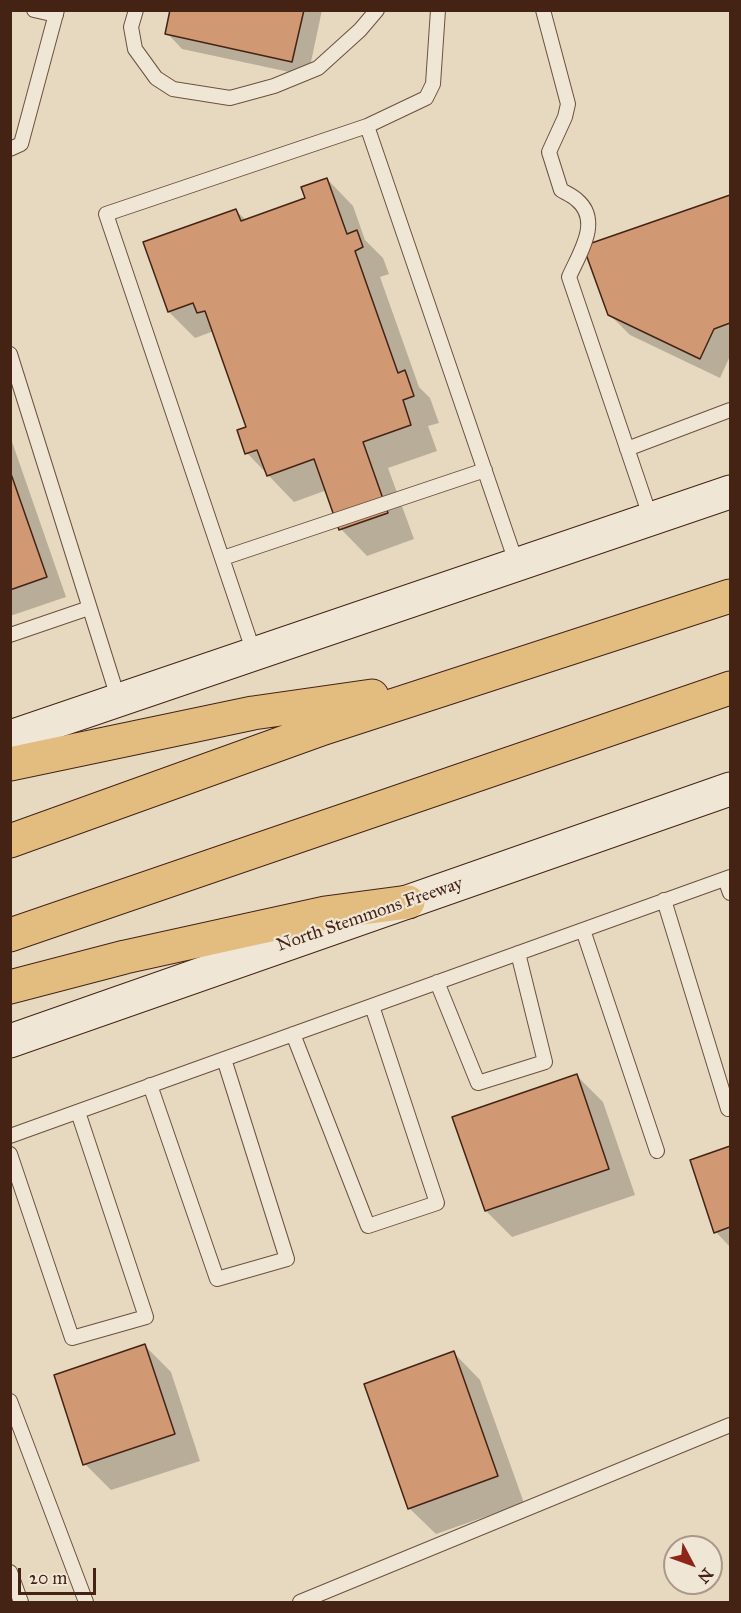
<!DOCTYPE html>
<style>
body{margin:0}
#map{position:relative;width:741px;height:1613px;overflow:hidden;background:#e6d9bf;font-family:"IM FELL Great Primer",serif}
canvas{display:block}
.frame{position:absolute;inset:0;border:12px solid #442315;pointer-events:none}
.north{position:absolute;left:663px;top:1535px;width:60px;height:60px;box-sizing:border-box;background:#efe6d5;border:2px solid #ab9888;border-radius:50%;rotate:131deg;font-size:16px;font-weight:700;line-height:24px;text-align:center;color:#442315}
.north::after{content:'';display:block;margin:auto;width:21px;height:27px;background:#8f2418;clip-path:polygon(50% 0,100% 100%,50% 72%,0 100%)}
.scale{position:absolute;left:18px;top:1568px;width:78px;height:27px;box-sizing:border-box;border:3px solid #442315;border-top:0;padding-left:8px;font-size:18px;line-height:21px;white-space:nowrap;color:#442315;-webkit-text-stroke:4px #efe6d5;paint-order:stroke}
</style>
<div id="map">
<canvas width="741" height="1613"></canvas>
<div class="frame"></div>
<div class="north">N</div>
<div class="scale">20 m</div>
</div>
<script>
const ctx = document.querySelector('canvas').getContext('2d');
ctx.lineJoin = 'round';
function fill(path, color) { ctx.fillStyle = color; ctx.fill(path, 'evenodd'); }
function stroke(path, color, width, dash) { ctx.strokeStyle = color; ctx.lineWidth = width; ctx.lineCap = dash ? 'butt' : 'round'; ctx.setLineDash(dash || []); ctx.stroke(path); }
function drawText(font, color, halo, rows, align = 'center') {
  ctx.font = font + ' "IM FELL Great Primer",serif'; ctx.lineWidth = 4.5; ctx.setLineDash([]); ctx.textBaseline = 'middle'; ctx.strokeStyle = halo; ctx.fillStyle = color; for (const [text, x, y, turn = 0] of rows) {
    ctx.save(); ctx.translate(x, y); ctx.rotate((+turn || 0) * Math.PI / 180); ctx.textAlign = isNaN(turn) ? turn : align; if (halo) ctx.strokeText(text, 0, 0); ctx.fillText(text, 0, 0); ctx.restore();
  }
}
fill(new Path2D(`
 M172,10H322L308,76L182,49L167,33Z
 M327,179L353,206L365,240L383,258L389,274L380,277L419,387L430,398L439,423L428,426L437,451L388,468L414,539L367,556L341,529L327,490L294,502L247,453L248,428L214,331L195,338L169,312L236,211L246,220L307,199Z
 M730,196V356L720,378L630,335L609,314L585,247Z
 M10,436L66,597L10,616Z
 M577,1076L603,1102L635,1195L512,1237L486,1211Z
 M730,1148V1247L716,1232L691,1161Z
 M145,1346L171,1372L200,1461L111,1490L85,1464Z
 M454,1353L480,1380L524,1503L436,1534L409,1508Z`), '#0003');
const building = new Path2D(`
 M170,10H304L292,62L165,34Z
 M327,178L347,234L357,230L363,247L355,251L398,373L405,370L414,396L403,400L411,425L363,442L388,513L339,530L314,459L267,476L257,450L245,454L237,430L246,427L205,311L197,313L193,303L168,312L143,242L236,209L241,221L305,198L301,187Z
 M730,195V323L714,329L700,359L608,315L583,246Z
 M10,471L47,577L10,590Z
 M577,1074L609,1169L485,1211L452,1117Z
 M730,1146V1227L714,1233L690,1160Z
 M145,1344L175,1434L83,1465L54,1375Z
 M454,1351L498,1476L408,1509L364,1384Z`);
fill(building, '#d09973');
stroke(building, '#442315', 1.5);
const lane = new Path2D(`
 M34,10L56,15
 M136,10L131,27L135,49L156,78L173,89L230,98L274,86L318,68L360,30L377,10
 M543,10L568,104L565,117L549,152L561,190C566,193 573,196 577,200C602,221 579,254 569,277L651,519
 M367,126L426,98L433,84L438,10
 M10,149L21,144L57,10
 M10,354L119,701
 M627,449L730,410
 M223,558L485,470
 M10,635L89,608
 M254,653L106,214L367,126L517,565
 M725,879L730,893
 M664,900L728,1109
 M583,930L657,1151
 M437,982L478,1083L545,1062L518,953
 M293,1034L368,1226L437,1203L372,1006
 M150,1085L217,1279L287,1259L224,1059
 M10,1136L730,877
 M10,1154L72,1338L146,1317L78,1112
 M10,1401L86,1602
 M10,1572L21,1602
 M300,1602L730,1425`);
const secondary = new Path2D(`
 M10,737L730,492
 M10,1041L730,789`);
const highway = new Path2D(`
 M10,764L253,713L372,696
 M10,841L324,728L730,596
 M10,935L730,688
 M10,987L125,957L325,913L408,902`);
stroke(lane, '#6c5040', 16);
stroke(secondary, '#442315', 35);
stroke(highway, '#442315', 35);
stroke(lane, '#efe6d5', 14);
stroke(secondary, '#efe6d5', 33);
stroke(highway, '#e3bc80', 33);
drawText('18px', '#442315', '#efe6d5', [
 ["North Stemmons Freeway",370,915,-19]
]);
</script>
